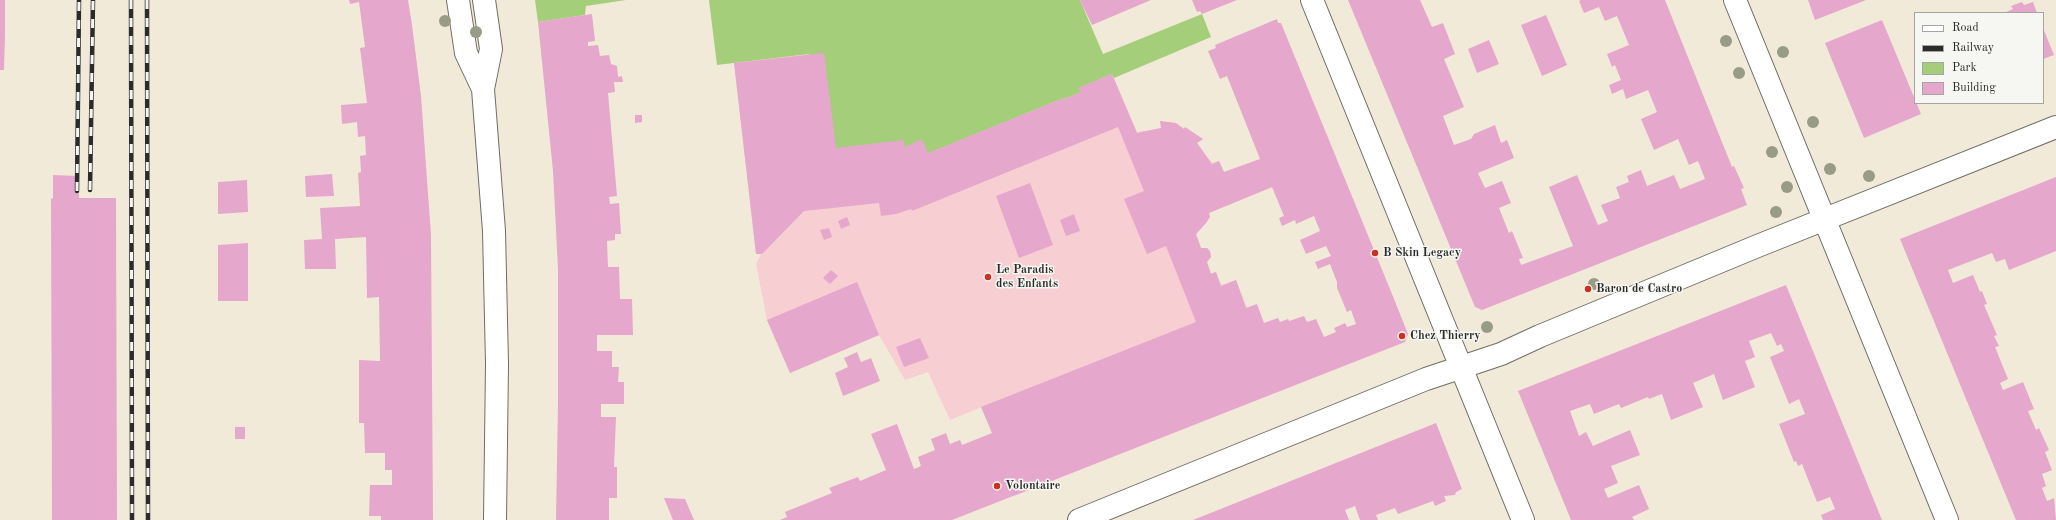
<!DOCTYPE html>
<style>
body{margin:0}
#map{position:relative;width:2056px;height:520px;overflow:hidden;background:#f2ead9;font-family:"Old Standard TT",serif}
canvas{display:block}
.legend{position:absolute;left:1914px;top:12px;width:130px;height:92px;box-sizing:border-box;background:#f6f6f2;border:1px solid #a5a5a2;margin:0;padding:5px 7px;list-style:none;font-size:12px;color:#2b2b2b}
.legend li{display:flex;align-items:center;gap:8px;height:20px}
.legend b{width:20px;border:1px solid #a5a5a2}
</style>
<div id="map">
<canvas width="2056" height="520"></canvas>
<ul class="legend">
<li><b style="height:5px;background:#fff"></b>Road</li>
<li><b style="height:5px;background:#2b2b2b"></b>Railway</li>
<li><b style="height:11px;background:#a4ce79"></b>Park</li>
<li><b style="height:11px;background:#e5a7cb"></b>Building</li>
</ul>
</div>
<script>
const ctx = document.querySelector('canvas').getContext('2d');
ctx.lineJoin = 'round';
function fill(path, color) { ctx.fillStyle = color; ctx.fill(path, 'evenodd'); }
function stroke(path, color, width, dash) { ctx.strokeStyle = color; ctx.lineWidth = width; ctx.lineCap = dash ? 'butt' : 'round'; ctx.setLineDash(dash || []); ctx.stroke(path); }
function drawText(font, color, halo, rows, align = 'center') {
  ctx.font = font + ' "Old Standard TT",serif'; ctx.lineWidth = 3; ctx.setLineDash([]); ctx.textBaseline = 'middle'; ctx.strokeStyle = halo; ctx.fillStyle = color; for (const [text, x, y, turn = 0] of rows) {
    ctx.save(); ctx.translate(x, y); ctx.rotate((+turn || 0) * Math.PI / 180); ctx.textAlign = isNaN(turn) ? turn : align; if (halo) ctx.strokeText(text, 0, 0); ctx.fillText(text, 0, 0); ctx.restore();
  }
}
fill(new Path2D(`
 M809,54L897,166L1064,98L1065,99L1080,92L1078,88L1112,74L1137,132L1161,128L1160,121L1176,123L1184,129L1185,127L1203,139L1197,143L1212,163L1219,161L1224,172L1260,159L1326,132L1337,161L1209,213L1210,217L1206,223L1196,234L1201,248H1207L1210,251L1211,257L1207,262L1211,273L1216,272L1221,285L1236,280L1281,390L1015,496L982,407L950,420L928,372L905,380L879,335L790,373L767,320L756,264L761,254H756L734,63Z`), '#f7cfd3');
fill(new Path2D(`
 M535,0H626L586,6L585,15L538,22Z
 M709,0H1080L1103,54L1202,14L1211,37L1114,78L1112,74L1079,88L1081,92L1065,99L1064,98L897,166L820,165L809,54L717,65Z`), '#a4ce79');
fill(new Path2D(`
 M0,0H5V35L4,70H0Z
 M349,0H408L412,25L421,96L431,235L433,520H381V516H369L370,485H392V470H385V453H365L364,423H359V360L380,361L379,297L367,298L366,237L335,239L336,269H305L304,240L322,239L320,208L360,206L358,173L361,172L360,156L366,155L365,136L358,137L357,122L342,124L341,105L367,103L360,48L365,47L359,2L350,4Z
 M1080,0H1151L1092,25Z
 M1192,0H1237L1202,14L1200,11L1197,12Z
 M1348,0H1420L1432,27L1443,23L1455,54L1444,59L1464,107L1443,116L1454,145L1471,139L1474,134L1495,125L1501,143L1507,140L1514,158L1478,173L1485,188L1502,181L1511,203L1499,208L1509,233L1512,231L1523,258L1519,259L1521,265L1573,246L1549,187L1577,175L1598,225L1608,221L1601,205L1620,198L1616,187L1629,182L1627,176L1641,170L1647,186L1674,175L1680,189L1705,179L1698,161L1689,165L1678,139L1654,150L1641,119L1657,112L1648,90L1626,99L1623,89L1612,94L1609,85L1621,80L1615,65L1612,67L1607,54L1629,45L1617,16L1605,21L1599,7L1584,13L1579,1L1581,0H1665L1732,167L1734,166L1744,188L1741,189L1747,205L1482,310L1475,307Z
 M1808,0H1866L1815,20Z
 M2022,2L2024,5L2033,2L2037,13H2004L2013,9L2011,6Z
 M592,14L595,41L588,42V46L598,45L600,56L609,55L611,64L617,66L618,77L622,76L623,82H614L615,92L608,93L617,196L609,197L610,204L619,203L621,234H615V240L607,241L608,267H619L620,299H632L633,335H597V351H612V367H619L618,382H624V404H601V417H616L614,467H617V498H609V520H556L558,402V269L553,171L538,22Z
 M1546,15L1567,65L1542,76L1521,25Z
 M1277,19L1278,23H1281L1392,294L1408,334L1405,342L952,520H780L787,517L785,512L832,493L829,488L858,477L860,481L886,470L871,434L897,424L914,469L921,466L918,457L935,450L931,439L946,433L950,444L960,440L962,445L992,433L981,407L1196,322L1166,246L1147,254L1124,199L1144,191L1118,127L912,211L911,209L896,214L881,216L879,203L804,211L762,254H756L734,63L824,53L836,148L903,140L905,147L922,139L928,153L1064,98L1065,99L1081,92L1078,88L1112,74L1137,133L1161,128L1160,121L1176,123L1184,129L1185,127L1203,139L1197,143L1212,164L1219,161L1224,172L1260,159L1227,76L1220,79L1208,51L1216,48L1215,45ZM1272,187L1284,216L1279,218L1282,226L1295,220L1296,224L1314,216L1320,231L1300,240L1306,254L1326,246L1331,256L1315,262L1318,269L1330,264L1337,282V288L1347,312L1351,310L1356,324L1347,327L1345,323L1334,328L1336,332L1324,337L1316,319L1307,322L1304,316L1289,321L1288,319L1280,322L1278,318L1264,323L1257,304L1246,308L1236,280L1221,286L1216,272L1211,274L1207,262L1211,257L1210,251L1207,248H1201L1196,234L1206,223L1210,217L1209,213Z
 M1882,20L1921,114L1864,138L1825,43Z
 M2043,28L2054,55L2043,59Z
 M1489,40L1499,64L1477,73L1468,49Z
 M635,115H642V122L635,123Z
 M332,174L334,196L306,197L305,176Z
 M53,175L78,176L79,198H116L117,520H52L51,199L53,198Z
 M2056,177V251L2009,270L2005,259L1996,262L1992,253L1948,270L1953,283L1973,275L1980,292L1982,291L1987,304L1984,305L1997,335L1994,336L1999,346L1995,347L2008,379L2000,383L2003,390L2023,382L2034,409L2028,411L2036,430L2039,428L2049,450L2045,452L2052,470L2042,474L2046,486L2042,488L2047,501L2054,498L2056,520H2016L1900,239Z
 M247,180L248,212L218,214V182Z
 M1030,183L1053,245L1019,258L996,196Z
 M1074,214L1080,231L1066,236L1060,220Z
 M847,217L850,225L841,229L838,221Z
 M829,228L832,237L824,240L820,230Z
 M248,243V301H218V245Z
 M831,270L838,276L830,284L823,278Z
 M857,282L879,335L790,373L767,320Z
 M1786,285L1882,520H1823L1821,515L1835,509L1830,497L1817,502L1802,464L1798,466L1796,461L1794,462L1779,424L1805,414L1799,399L1789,404L1770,357L1784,351L1781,344L1777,346L1771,333L1749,341L1755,357L1745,361L1755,387L1723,400L1714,374L1693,383L1703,407L1671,420L1662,394L1649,399L1648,397L1621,408L1619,404L1594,414L1590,404L1570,411L1579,436L1586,432L1593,446L1630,430L1640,455L1611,466L1618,483L1604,489L1608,498L1639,485L1649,509L1632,517L1634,520H1571L1518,391Z
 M920,338L929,358L904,367L896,347Z
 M857,352L861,362L871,358L880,381L843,396L835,373L848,367L844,358Z
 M1436,423L1462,489L1456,492L1455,495L1444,496L1446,501L1435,506L1433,501L1398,514L1395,508L1376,515L1378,520H1360L1355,506L1345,510L1349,520H1193Z
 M235,427H245V439H235Z
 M664,498L685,499L694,520H673Z`), '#e5a7cb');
const minor = new Path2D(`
 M458,0L466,53L483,89
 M484,0L491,49L483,89L494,231L497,364L495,520
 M1312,0L1523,520
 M1735,0L1947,520
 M1079,520L1426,379L1501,354L1540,336L1760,245L2056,127`);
stroke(minor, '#716e68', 24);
stroke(minor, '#fff', 22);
const rail = new Path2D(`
 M131,0L132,520
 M147,0L148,520
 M90,190L93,0
 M77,191L79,0`);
stroke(rail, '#2b2b2b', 4.5);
stroke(rail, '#f6f6f2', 3, [9]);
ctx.fillStyle = '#989c86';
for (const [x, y] of [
 [445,21],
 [476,32],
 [1726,41],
 [1783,52],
 [1739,73],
 [1813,122],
 [1772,152],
 [1830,169],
 [1869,176],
 [1787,187],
 [1776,212],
 [1594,284],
 [1487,327]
]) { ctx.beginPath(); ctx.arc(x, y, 6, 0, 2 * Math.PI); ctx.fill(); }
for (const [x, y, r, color] of [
 [1375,253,4,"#c8321e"],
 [988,277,4,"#c8321e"],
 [1588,289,4,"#c8321e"],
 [1402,336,4,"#c8321e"],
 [997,486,4,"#c8321e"]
]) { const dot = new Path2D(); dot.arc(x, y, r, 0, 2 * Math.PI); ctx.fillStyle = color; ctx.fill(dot); stroke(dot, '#f6f6f2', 1.5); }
drawText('bold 12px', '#2b2b2b', '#f6f6f2', [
 ["B Skin Legacy",1383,253],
 ["Le Paradis",996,270],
 ["des Enfants",996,284],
 ["Baron de Castro",1596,289],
 ["Chez Thierry",1410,336],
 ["Volontaire",1005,486]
], 'left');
</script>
